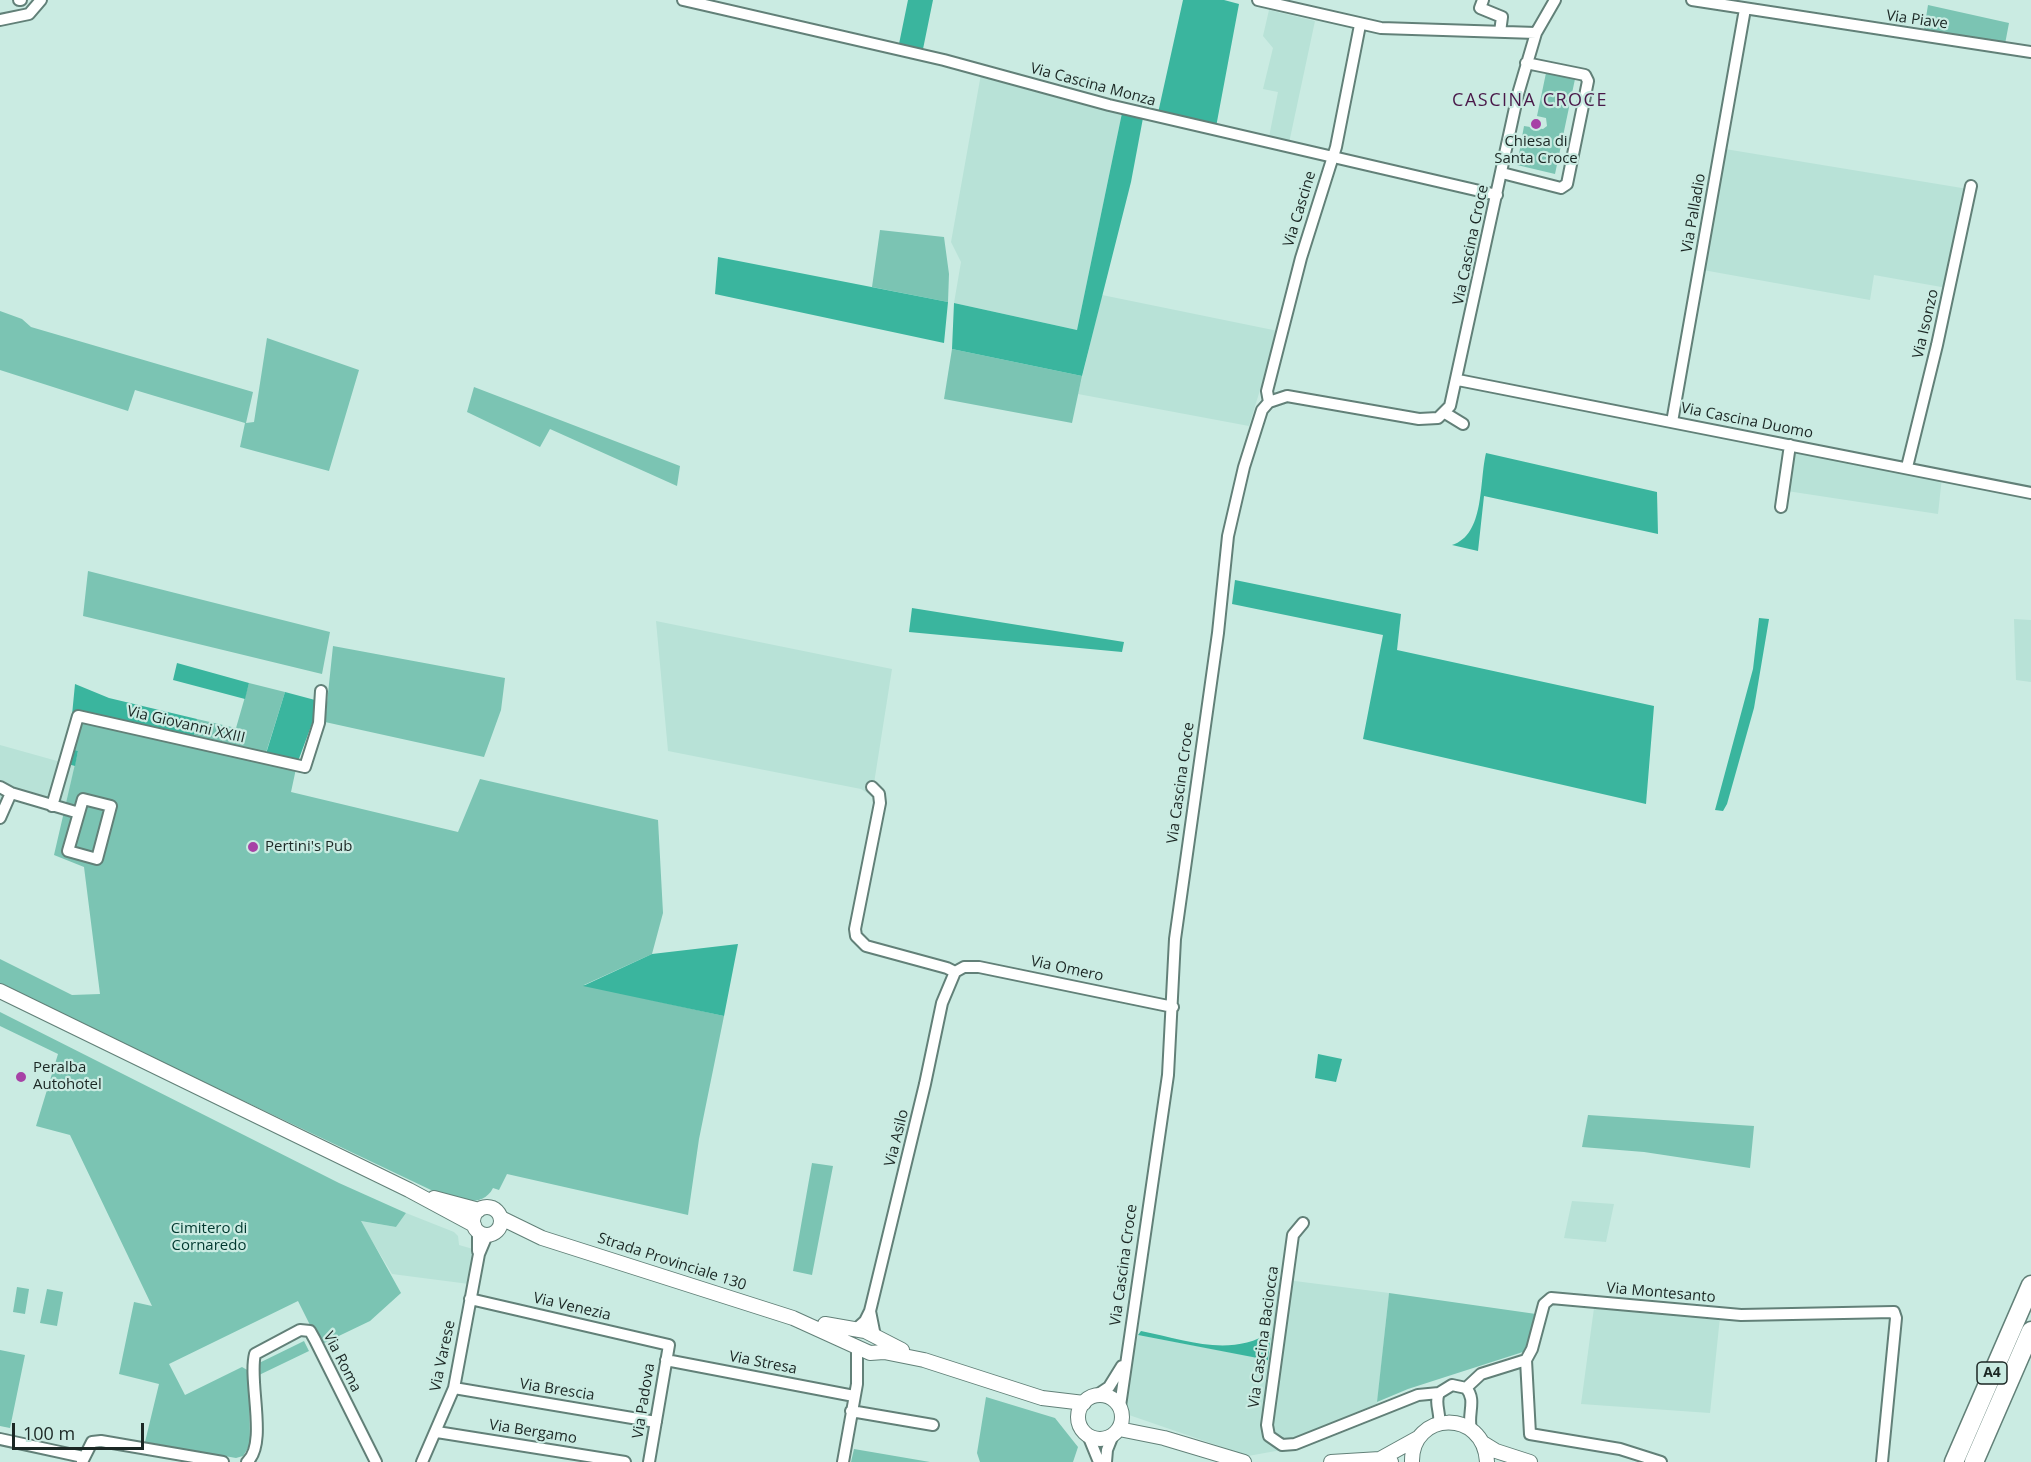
<!DOCTYPE html>
<style>
body{margin:0}
#map{position:relative;width:2031px;height:1462px;overflow:hidden;background:#caebe2;font-family:"Open Sans",sans-serif}
canvas{display:block}
.scale{position:absolute;left:12px;top:1423px;width:132px;height:27px;box-sizing:border-box;border:3px solid #1b2724;border-top:0;padding-left:8px;font-size:18px;line-height:21px;white-space:nowrap;color:#1b2724;-webkit-text-stroke:4px #caebe2;paint-order:stroke}
</style>
<div id="map">
<canvas width="2031" height="1462"></canvas>
<div class="scale">100 m</div>
</div>
<script>
const ctx = document.querySelector('canvas').getContext('2d');
ctx.lineJoin = 'round';
function fill(path, color) { ctx.fillStyle = color; ctx.fill(path, 'evenodd'); }
function stroke(path, color, width, dash) { ctx.strokeStyle = color; ctx.lineWidth = width; ctx.lineCap = dash ? 'butt' : 'round'; ctx.setLineDash(dash || []); ctx.stroke(path); }
function drawText(font, color, halo, rows, align = 'center') {
  ctx.font = font + ' "Open Sans",sans-serif'; ctx.lineWidth = 4.5; ctx.setLineDash([]); ctx.textBaseline = 'middle'; ctx.strokeStyle = halo; ctx.fillStyle = color; for (const [text, x, y, turn = 0] of rows) {
    ctx.save(); ctx.translate(x, y); ctx.rotate((+turn || 0) * Math.PI / 180); ctx.textAlign = isNaN(turn) ? turn : align; if (halo) ctx.strokeText(text, 0, 0); ctx.fillText(text, 0, 0); ctx.restore();
  }
}
fill(new Path2D(`
 M1269,10L1315,21L1289,143L1267,147L1278,92L1263,89L1273,48L1263,36Z
 M981,74L1122,113L1077,330L954,303L961,262L951,242Z
 M1725,149L1968,189L1947,288L1874,275L1870,300L1703,270Z
 M1102,295L1278,331L1249,426L1078,394Z
 M1793,448L1942,477L1938,514L1787,491Z
 M2014,619L2031,620V682L2016,680Z
 M656,621L892,669L872,796L861,789L668,751Z
 M0,745L75,766L64,812L9,794L0,810Z
 M1572,1201L1614,1204L1606,1242L1564,1238Z
 M406,1213L454,1232L458,1236L459,1245L473,1249L469,1284L392,1274L360,1221L396,1227Z
 M1279,1279L1389,1293L1376,1414L1287,1449L1248,1456L1129,1415L1123,1402L1138,1335L1267,1359Z
 M1594,1308L1720,1317L1710,1413L1581,1404Z`), '#b8e2d7');
fill(new Path2D(`
 M1928,5L2009,23L2005,44L1924,30Z
 M1546,73L1575,79L1555,174L1517,165L1524,126L1543,129L1547,126L1546,118L1537,116Z
 M880,230L944,237L949,274L948,302L872,287Z
 M0,311L22,319L31,327L253,392L246,423L254,422L267,338L359,370L329,471L240,447L245,423L135,390L128,411L0,370Z
 M952,349L1082,376L1072,423L944,399Z
 M474,387L680,466L677,486L550,429L540,447L467,412Z
 M88,571L330,632L322,674L83,616Z
 M333,646L505,678L501,710L484,757L325,722Z
 M249,683L285,692L265,756L297,764L291,792L458,832L480,779L658,820L663,913L652,954L584,985L724,1016L699,1139L688,1215L507,1174L499,1190L493,1188C485,1204 467,1202 452,1200L0,985V959L72,995L100,994L84,867L54,855L78,751L72,749L81,714L193,740L197,719L236,728Z
 M0,1012L339,1183L406,1213L396,1227L361,1221L401,1293L370,1321L320,1345L298,1301L169,1364L185,1395L242,1367L249,1371L250,1445L243,1456L236,1458L145,1442L159,1384L119,1374L134,1302L152,1306L70,1135L36,1126L58,1054L0,1026Z
 M1588,1115L1754,1126L1750,1168L1644,1152L1582,1147Z
 M812,1163L833,1166L812,1275L793,1271Z
 M17,1287L29,1289L25,1314L13,1312Z
 M47,1289L63,1292L57,1326L40,1323Z
 M1389,1293L1536,1314L1526,1351L1408,1389L1377,1402Z
 M304,1341L309,1351L257,1376V1364Z
 M0,1350L25,1355L10,1428L0,1426Z
 M986,1397L1055,1418L1078,1447L1073,1462H980L977,1453Z
 M854,1449L930,1462H851Z`), '#7bc4b3');
fill(new Path2D(`
 M908,0H933L923,49L899,44Z
 M1183,0H1224L1239,4L1216,127L1158,113Z
 M1122,113L1143,118L1131,182L1082,376L952,349L954,303L1077,330Z
 M718,257L948,302L944,343L715,294Z
 M1486,453L1657,492L1658,534L1484,496L1478,551L1452,545C1485,535 1479,482 1486,453Z
 M1235,580L1401,614L1397,650L1654,706L1646,804L1363,739L1383,635L1232,604Z
 M912,608L1124,642L1122,652L909,632Z
 M1759,618L1769,619L1754,708L1727,804L1723,811L1715,810L1753,669Z
 M177,663L249,683L245,699L173,680Z
 M75,684L109,698L197,719L193,740L81,714L72,749L78,751L75,766L60,762L72,715Z
 M285,692L315,700L313,721L297,764L265,757Z
 M738,944L724,1016L583,986L652,954Z
 M1318,1054L1342,1059L1336,1082L1315,1078Z
 M1141,1331C1186,1340 1230,1358 1271,1332L1268,1360L1138,1335Z`), '#3ab59e');
const street = new Path2D(`
 M19,0H21
 M683,0L944,60L1109,105L1497,195
 M1258,0L1381,28L1536,33
 M1483,0L1480,8L1502,17L1500,32
 M1692,0L2031,52
 M0,20L29,14L41,0
 M1502,173L1561,188L1567,184L1588,81L1585,75L1526,63
 M1458,380L2031,493
 M1269,402L1267,391L1301,258L1336,147L1360,25
 M1445,413L1463,424
 M1672,422L1745,9
 M1907,467L1937,345L1971,186
 M1781,507L1790,445
 M0,787L11,793L79,813
 M872,787L879,794L880,803L855,929L856,936L866,946L947,968L955,972
 M83,799L111,806L97,859L68,851Z
 M52,806L78,716L305,767L319,723L321,691
 M0,818L11,793
 M955,972L964,967H979L1173,1007
 M1303,1223L1293,1235L1267,1425L1269,1436L1282,1445L1295,1444L1418,1395L1439,1393L1452,1385L1466,1388
 M478,1251V1232
 M470,1299L669,1345L649,1462
 M870,1311L925,1084L942,1003L955,972
 M855,1330L865,1321L870,1311L875,1336
 M666,1360L854,1396
 M454,1388L656,1422
 M1466,1388L1481,1374L1526,1360
 M1466,1388C1477,1400 1467,1414 1471,1429
 M1097,1395L1109,1387L1122,1366
 M1120,1406L1168,1075L1175,939L1218,633L1228,536L1244,467L1262,410L1269,402L1287,396L1419,419L1438,418L1450,406L1518,94L1536,33L1555,0
 M851,1411L933,1425
 M1439,1424C1441,1413 1434,1403 1439,1393
 M437,1432L625,1462
 M1088,1435L1099,1462
 M0,1439L83,1457
 M82,1462L92,1442L101,1441L223,1462
 M247,1462C268,1444 248,1381 255,1354L300,1330L310,1331L315,1340L376,1462
 M422,1462L454,1388L479,1254L487,1235
 M843,1462L857,1384V1347
 M1106,1462L1107,1450L1113,1435
 M1661,1462L1620,1449L1530,1434L1526,1360L1532,1349L1544,1304L1551,1298L1741,1315L1894,1312L1896,1318L1882,1462`);
const secondary = new Path2D(`
 M0,991L409,1190L474,1225
 M434,1198L479,1210
 M473 1221a14 14 0 1 1 28 0a14 14 0 1 1-28 0Z
 M501,1218L542,1238L793,1318L870,1353L884,1352L924,1360L1042,1398L1084,1403
 M825,1324L865,1331L902,1350
 M1078 1417a22 22 0 1 1 44 0a22 22 0 1 1-44 0Z
 M1119,1429L1164,1438L1244,1462
 M1483,1443L1496,1451L1530,1462
 M1380,1459L1418,1438
 M1331,1462L1380,1459L1391,1462
 M1412,1462C1411,1411 1484,1408 1487,1462`);
const highway = new Path2D(`
 M1954,1462L2031,1285
 M1974,1462L2031,1331`);
stroke(street, '#628078', 14);
stroke(secondary, '#628078', 16);
stroke(highway, '#628078', 21);
stroke(street, '#fff', 10);
stroke(secondary, '#fff', 14);
stroke(highway, '#fff', 18);
for (const [x, y, r, color] of [
 [1536,124,6,"#a742a6"],
 [253,847,6,"#a742a6"],
 [21,1077,6,"#a742a6"]
]) { const dot = new Path2D(); dot.arc(x, y, r, 0, 2 * Math.PI); ctx.fillStyle = color; ctx.fill(dot); stroke(dot, '#caebe2', 2); }
for (const [x, y, w] of [
 [1992,1373,30]
]) { const box = new Path2D(); box.roundRect(x - w / 2, y - 11, w, 22, 4.5); ctx.fillStyle = '#caebe2'; ctx.fill(box); stroke(box, '#1b2724', 1.5); }
drawText('bold 14px', '#1b2724', null, [
 ["A4",1992,1373]
]);
drawText('15px', '#1b2724', '#caebe2', [
 ["Via Piave",1917,20,8],
 ["Via Cascina Monza",1093,85,15],
 ["Via Cascine",1300,209,-73],
 ["Via Palladio",1694,213,-80],
 ["Via Cascina Croce",1471,245,-78],
 ["Via Isonzo",1926,324,-77],
 ["Via Cascina Duomo",1747,421,11],
 ["Via Giovanni XXIII",186,725,13],
 ["Via Cascina Croce",1181,783,-82],
 ["Via Omero",1067,969,12],
 ["Via Asilo",897,1138,-76],
 ["Strada Provinciale 130",672,1262,18],
 ["Via Cascina Croce",1124,1265,-82],
 ["Via Montesanto",1661,1293,5],
 ["Via Venezia",572,1307,13],
 ["Via Cascina Baciocca",1264,1337,-82],
 ["Via Varese",443,1356,-78],
 ["Via Roma",342,1362,63],
 ["Via Stresa",763,1363,11],
 ["Via Brescia",557,1390,9],
 ["Via Padova",644,1401,-81],
 ["Via Bergamo",533,1432,9]
]);
drawText('15px', '#1b2724', '#caebe2', [
 ["Chiesa di",1536,142,"center"],
 ["Santa Croce",1536,159,"center"],
 ["Pertini's Pub",265,847],
 ["Peralba",33,1068],
 ["Autohotel",33,1085]
], 'left');
drawText('15px', '#00372e', '#caebe2', [
 ["Cimitero di",209,1229],
 ["Cornaredo",209,1246]
]);
ctx.letterSpacing = '1.5px';
drawText('18px', '#491849', '#caebe2', [
 ["CASCINA CROCE",1530,101]
]);
ctx.letterSpacing = '0px';
</script>
